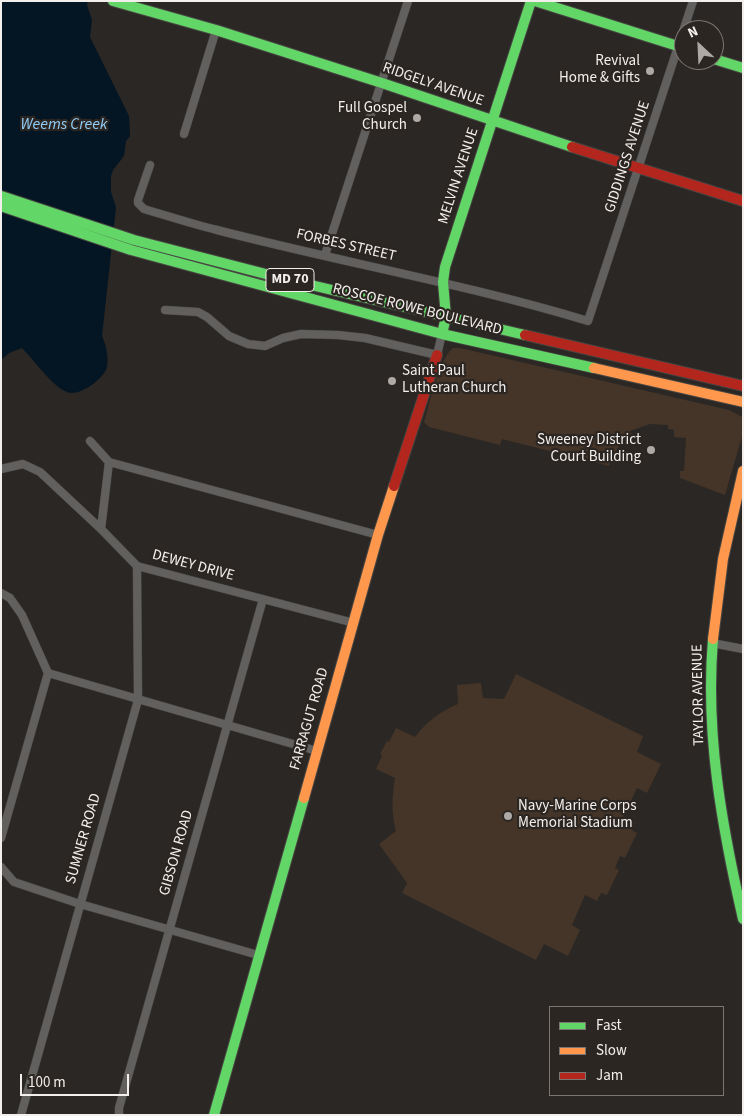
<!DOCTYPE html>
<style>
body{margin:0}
#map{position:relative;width:744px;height:1116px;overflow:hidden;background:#2a2724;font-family:"Source Sans 3",sans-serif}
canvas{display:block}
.frame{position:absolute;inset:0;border:2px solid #f3efec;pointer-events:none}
.legend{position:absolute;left:549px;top:1006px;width:175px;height:90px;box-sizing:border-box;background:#2c2622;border:1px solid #7c7673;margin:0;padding:6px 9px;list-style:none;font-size:15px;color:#f3efec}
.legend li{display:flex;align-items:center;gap:10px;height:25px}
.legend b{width:25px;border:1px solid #7c7673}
.north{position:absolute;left:674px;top:20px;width:50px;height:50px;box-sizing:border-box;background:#2c2622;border:1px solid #7c7673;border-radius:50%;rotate:335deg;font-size:14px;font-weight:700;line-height:20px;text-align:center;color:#f3efec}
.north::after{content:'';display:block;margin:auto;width:18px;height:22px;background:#ada9a6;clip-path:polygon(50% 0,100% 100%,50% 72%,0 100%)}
.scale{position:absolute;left:20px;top:1074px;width:109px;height:22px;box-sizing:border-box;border:2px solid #f3efec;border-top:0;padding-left:6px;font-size:15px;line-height:18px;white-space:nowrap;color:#f3efec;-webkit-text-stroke:4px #2c2622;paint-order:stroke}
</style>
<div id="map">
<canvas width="744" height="1116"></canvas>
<div class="frame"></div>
<ul class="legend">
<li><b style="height:6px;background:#63d668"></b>Fast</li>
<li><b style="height:6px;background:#ff974d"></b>Slow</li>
<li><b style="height:6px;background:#b3261e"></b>Jam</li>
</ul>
<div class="north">N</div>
<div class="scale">100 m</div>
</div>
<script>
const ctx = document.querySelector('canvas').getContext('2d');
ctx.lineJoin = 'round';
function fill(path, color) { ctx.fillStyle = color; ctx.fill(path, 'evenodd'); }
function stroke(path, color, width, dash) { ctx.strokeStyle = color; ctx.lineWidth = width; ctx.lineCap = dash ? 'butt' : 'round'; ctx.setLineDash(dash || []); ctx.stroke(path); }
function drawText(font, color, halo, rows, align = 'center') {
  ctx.font = font + ' "Source Sans 3",sans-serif'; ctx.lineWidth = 4.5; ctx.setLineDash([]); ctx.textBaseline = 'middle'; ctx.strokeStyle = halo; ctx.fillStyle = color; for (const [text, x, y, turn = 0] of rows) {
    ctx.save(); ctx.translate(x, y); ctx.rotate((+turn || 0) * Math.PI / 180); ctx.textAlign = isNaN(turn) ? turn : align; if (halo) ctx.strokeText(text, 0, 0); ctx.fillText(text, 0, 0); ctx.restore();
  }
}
fill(new Path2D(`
 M453,348H460L729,410L742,417L743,433L725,495L680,478V471H684L686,438L674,437V430L668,429V425L650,424L630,431L632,435C620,443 614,452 609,466L502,439L500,445L429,427L424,422C430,403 438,360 453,348Z
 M516,674L643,736L637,752L661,764L647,793L637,788L623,817L635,823L632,830L637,833L625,858L620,856L615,868L619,870L607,895L601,893L597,901L585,895L572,925L580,930L568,956L544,944L536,960L402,893L407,883L379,844L396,831C391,812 392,797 395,778L376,769L382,756L380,754L387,741L389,742L396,728L415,737C426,722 441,711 458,704L457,685L481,683L483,698L504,699Z`), '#453528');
fill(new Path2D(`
 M1,1H88L87,5L92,20L90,37L129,116L130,136L126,141L124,156L113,170L111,176V192L116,207L102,336C106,345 109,357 107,367C104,379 79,397 67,392C53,387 34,360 22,348L9,353L1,360Z`), '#041523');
const street = new Path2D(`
 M184,134L216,30
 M150,165L138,200V203L144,209C168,216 192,224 217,230C340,262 466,284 588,321L693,1
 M325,255L408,1
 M165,310L198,312L207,317L229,336L248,344L265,346L283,338L301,334L338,335L365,338L437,355L442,334
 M90,441L109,462L101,529
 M109,462L378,535
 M1,469L23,464L40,472L101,529L137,566L354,623
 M1,593L10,598L22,615L48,673L1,838
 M712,643L743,649
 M48,673L317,751
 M1,867L14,882L80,904L258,955
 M21,1115L138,700L137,566
 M119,1115V1108L263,599`);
const fast = new Path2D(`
 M113,1L216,30L382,83L572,147
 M535,1L684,48
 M714,59L743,68
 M1,196L134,240L285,279L525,335
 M1,206L131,250L442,334L594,368
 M442,334L446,317L443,282L445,267L531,1
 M713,639C705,734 722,827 743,919
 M214,1115L304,798`);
const slow = new Path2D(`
 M594,368L743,402
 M713,639L723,559L743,471
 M304,798L378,535L394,486`);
const jam = new Path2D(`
 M572,147L743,201
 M525,335L743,386
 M394,486L437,355`);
stroke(street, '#474542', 9);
stroke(fast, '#474542', 12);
stroke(slow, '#474542', 12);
stroke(jam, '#474542', 12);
stroke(street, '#62605e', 8);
stroke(fast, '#63d668', 10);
stroke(slow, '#ff974d', 10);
stroke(jam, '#b3261e', 10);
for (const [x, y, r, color] of [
 [650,71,5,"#ada9a6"],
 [417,118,5,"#ada9a6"],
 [392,381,5,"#ada9a6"],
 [651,450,5,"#ada9a6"],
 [508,816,5,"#ada9a6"]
]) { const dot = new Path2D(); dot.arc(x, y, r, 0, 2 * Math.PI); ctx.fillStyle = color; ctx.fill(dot); stroke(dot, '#2c2622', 2); }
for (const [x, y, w] of [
 [290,280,48]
]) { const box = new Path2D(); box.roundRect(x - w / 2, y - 11.5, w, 23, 4); ctx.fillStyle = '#2c2622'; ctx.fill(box); stroke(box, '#f3efec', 1); }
drawText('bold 14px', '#f3efec', null, [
 ["MD 70",290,280]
]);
drawText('15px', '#f3efec', '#2c2622', [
 ["Revival",640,62],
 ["Home & Gifts",640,79],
 ["Full Gospel",407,109],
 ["Church",407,126],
 ["Saint Paul",402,372,"left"],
 ["Lutheran Church",402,389,"left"],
 ["Sweeney District",641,441],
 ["Court Building",641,458],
 ["Navy-Marine Corps",518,807,"left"],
 ["Memorial Stadium",518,824,"left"]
], 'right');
drawText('15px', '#f3efec', '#2c2622', [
 ["RIDGELY AVENUE",433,85,19],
 ["GIDDINGS AVENUE",628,157,-72],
 ["MELVIN AVENUE",459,176,-72],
 ["FORBES STREET",346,246,13],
 ["ROSCOE ROWE BOULEVARD",417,310,14],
 ["DEWEY DRIVE",193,566,15],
 ["TAYLOR AVENUE",699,695,-91],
 ["FARRAGUT ROAD",310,719,-74],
 ["SUMNER ROAD",84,839,-74],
 ["GIBSON ROAD",177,853,-74]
]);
drawText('italic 16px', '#8fcdf9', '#2c2622', [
 ["Weems Creek",64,125]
]);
</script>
